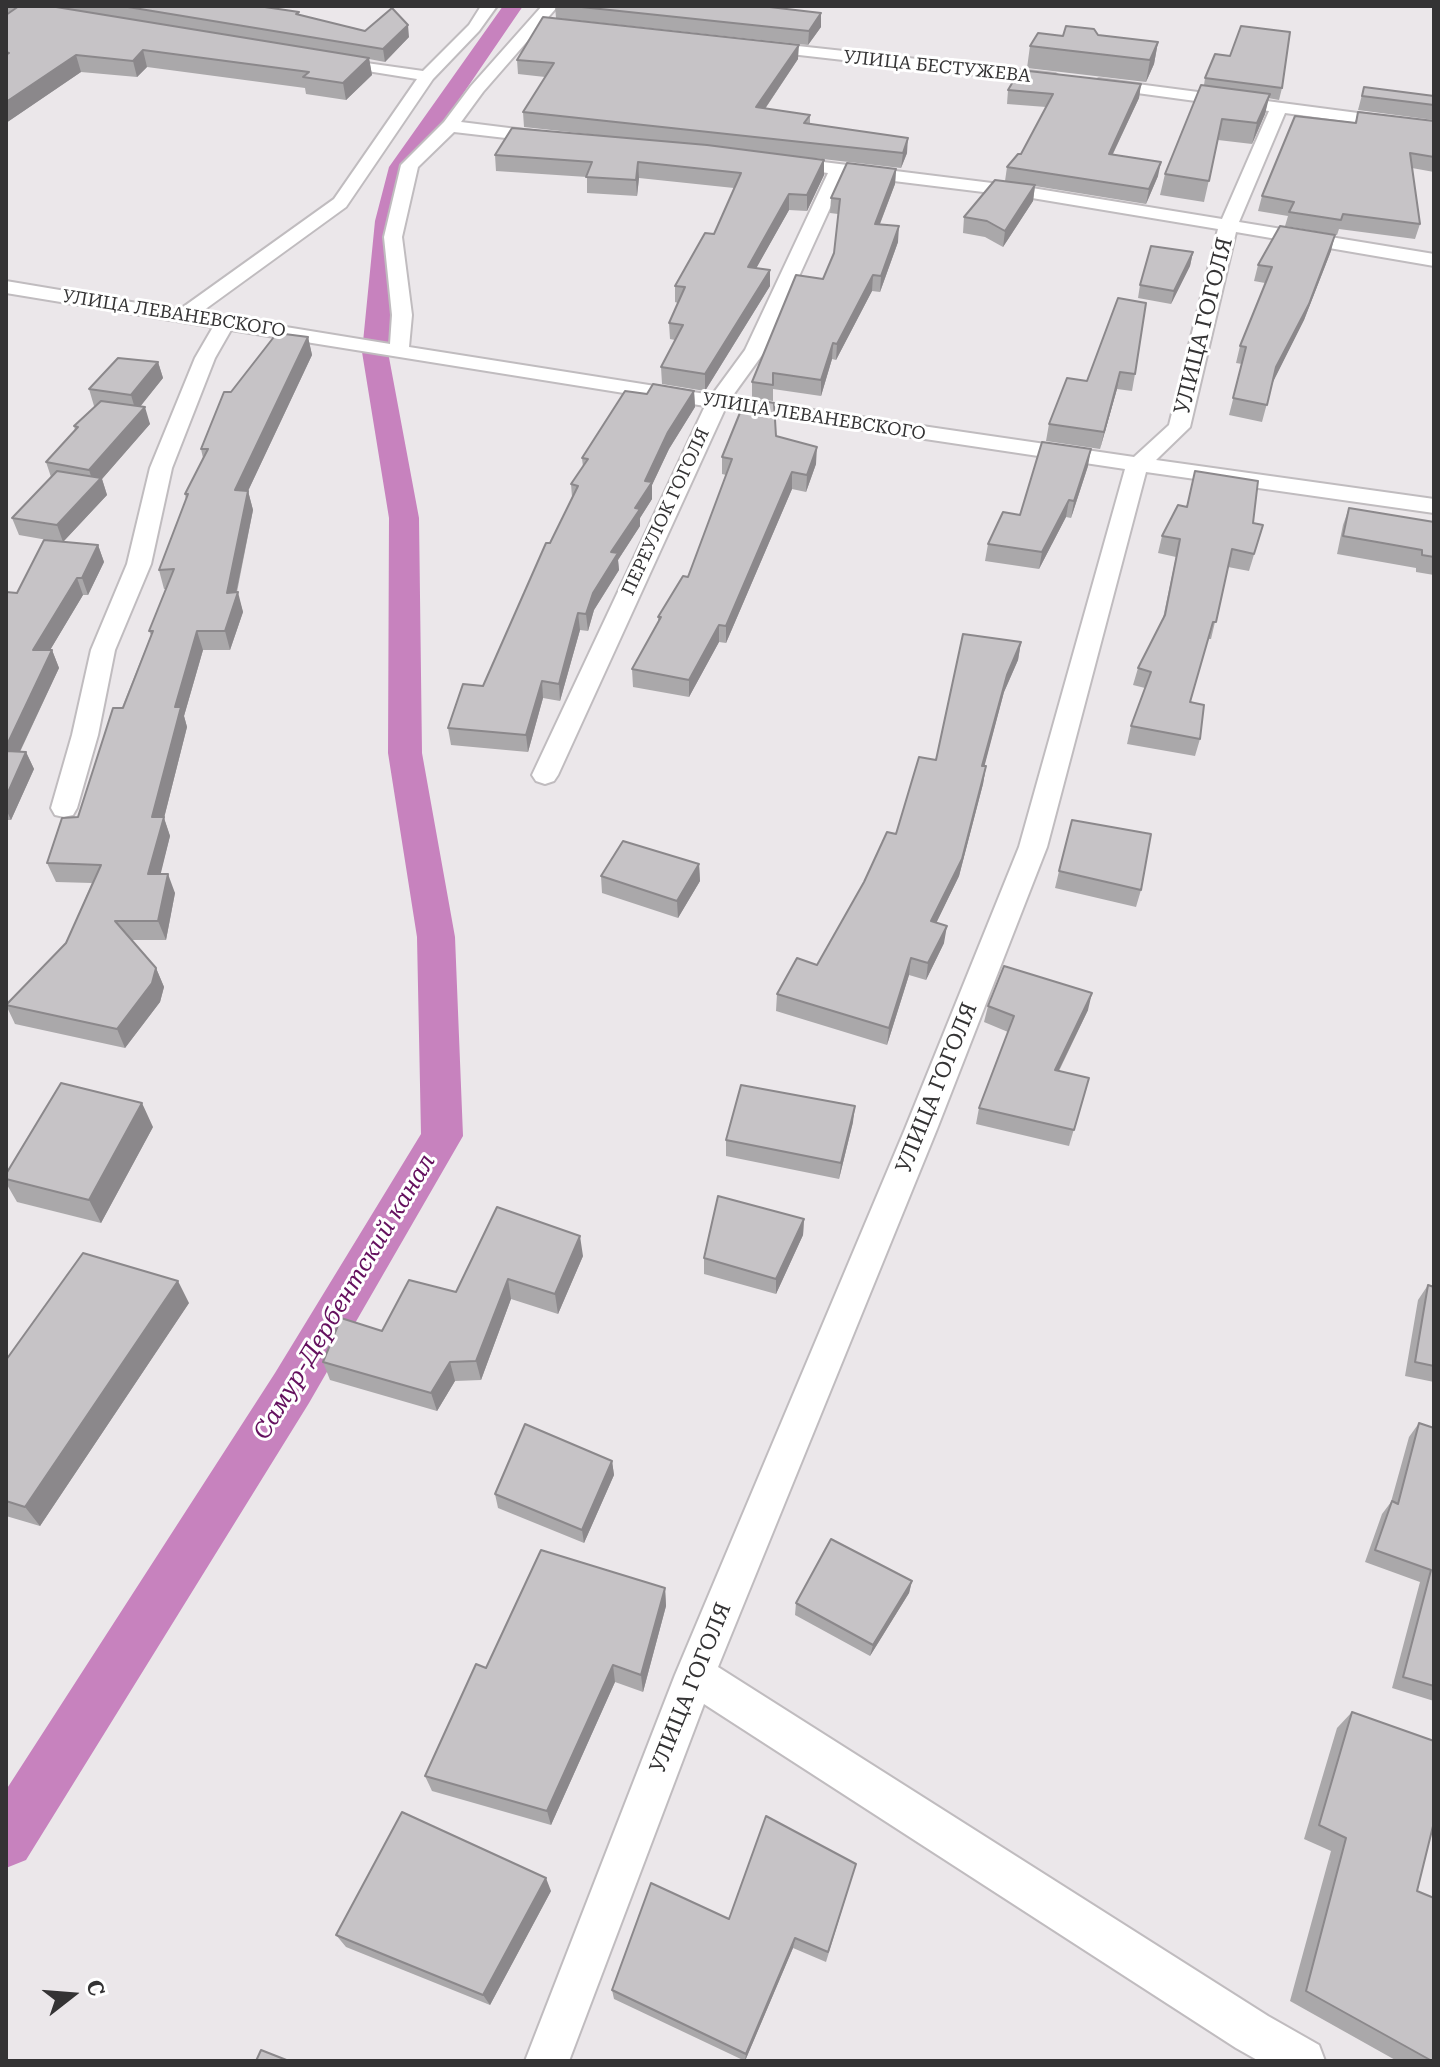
<!DOCTYPE html>
<meta charset="utf-8">
<style>
body{margin:0}
#map{position:relative;width:1440px;height:2067px;overflow:hidden;background:#ebe7ea;font-family:"Roboto Serif",serif}
canvas{display:block}
.frame{position:absolute;inset:0;border:8px solid #343334;pointer-events:none}
.north{position:absolute;left:32px;top:1955px;width:80px;height:80px;-webkit-text-stroke:6px #fff;paint-order:stroke;rotate:73deg;font-size:22px;font-weight:700;line-height:32px;text-align:center;color:#343334}
.north::after{content:'';display:block;margin:auto;width:28px;height:36px;background:#343334;clip-path:polygon(50% 0,100% 100%,50% 72%,0 100%)}
</style>
<div id="map">
<canvas width="1440" height="2067"></canvas>
<div class="frame"></div>
<div class="north">С</div>
</div>
<script>
const ctx = document.querySelector('canvas').getContext('2d');
ctx.lineJoin = 'round';
function fill(path, color) { ctx.fillStyle = color; ctx.fill(path, 'evenodd'); }
function stroke(path, color, width, dash) { ctx.strokeStyle = color; ctx.lineWidth = width; ctx.lineCap = dash ? 'butt' : 'round'; ctx.setLineDash(dash || []); ctx.stroke(path); }
function drawText(font, color, halo, rows, align = 'center') {
  ctx.font = font + ' "Roboto Serif",serif'; ctx.lineWidth = 6; ctx.setLineDash([]); ctx.textBaseline = 'middle'; ctx.strokeStyle = halo; ctx.fillStyle = color; for (const [text, x, y, turn = 0] of rows) {
    ctx.save(); ctx.translate(x, y); ctx.rotate((+turn || 0) * Math.PI / 180); ctx.textAlign = isNaN(turn) ? turn : align; if (halo) ctx.strokeText(text, 0, 0); ctx.fillText(text, 0, 0); ctx.restore();
  }
}
fill(new Path2D(`
 M503,6H523L413,167L399,221L388,352L419,518L422,753L455,937L463,1136L309,1403L26,1860L6,1868V1790L275,1373L421,1134L417,937L388,753L389,518L362,352L375,221L389,167Z`), '#c782be');
const minor = new Path2D(`
 M481,6H497L479,31L433,79L346,207L200,313L390,344L392,315L384,237L401,165L444,122L471,86L542,6H558L483,92L461,122L549,133L557,138L549,143L454,132L418,167L402,237L412,315L409,347L712,395L745,350L828,173L777,166L774,162L783,157L1032,188L1222,219L1269,111L1093,87L1091,84L1099,79L1434,123V133L1285,113L1239,222L1434,254V266L1236,232L1190,427L1156,460L1434,499V513L1146,472L1047,847L937,1129L718,1667L1268,2016L1319,2045L1325,2061H1259L1236,2048L704,1704L569,2061H525L675,1675L905,1129L1019,847L1125,469L725,409L558,775L554,781L545,784L536,781L532,775L705,406L231,330L215,358L172,468L151,564L115,650L98,735L77,808L73,815L64,817L55,815L51,808L72,735L91,650L127,564L150,468L195,358L213,327L6,293V281L179,310L334,199L417,79L330,65L322,60L324,57L423,71L469,25ZM845,175L1032,198L1218,229L1169,425L1134,457L731,398L765,351Z
 M761,42L1055,74L1063,79L1055,84L755,50L753,47Z`);
stroke(minor, '#c0bcbf', 4);
fill(minor, '#fff');
fill(new Path2D(`
 M6,6H258L299,12V15L365,31L409,37L385,62L369,59L372,75L346,100L306,94L305,88L147,67L137,77L81,72L6,123V15L9,12H6Z
 M555,6H761L821,13V27L808,45L556,18Z
 M1098,35L1158,42L1154,64L1146,82L1027,68L1030,46L1063,36Z
 M798,59L765,109L810,115V124L907,153L901,168L814,158L824,175L807,211L789,210L756,268L770,286L705,391L662,384L661,367L675,340L670,339L669,323L678,303L675,302V286L714,234L734,188L639,178L637,196L587,193V177L496,171L495,155L642,140L524,127L523,112L545,77L518,74L517,60Z
 M1205,78L1282,88L1279,100L1268,98L1265,114L1252,144L1218,140L1204,202L1160,195L1165,174L1204,85Z
 M1141,84L1139,98L1113,154L1158,176L1146,204L1035,186L1033,201L1003,247L985,237L963,233L964,217L1005,181L1007,167L1021,154L1046,107L1007,104L1008,90Z
 M1364,87L1434,96V120L1358,110Z
 M1358,112L1434,121V172L1412,168L1420,224L1415,239L1339,229L1337,235L1285,226L1288,216L1258,211L1262,196L1355,123Z
 M896,169L895,184L880,224L898,242L880,292L872,291L836,360L832,359L821,396L773,389V401L752,398V382L823,279L834,253L838,214L830,213L831,198Z
 M1331,251L1304,320L1273,381L1262,422L1229,415L1242,364L1236,363L1240,346L1265,283L1254,281L1258,265Z
 M1193,252L1190,266L1171,304L1138,298L1140,285Z
 M1118,298L1135,374L1132,391L1117,389L1100,449L1046,441L1049,424L1087,381Z
 M308,337L312,355L248,491L253,510L237,592L243,612L230,650H203L184,716L187,727L164,818L170,836L160,874L175,893L166,940H132L156,968L164,987L160,1002L125,1048L15,1024L6,1005L66,943L92,883L56,882L47,863L78,817L151,635L149,631L166,589H164L159,570L186,500L185,494L203,458L201,449L231,392Z
 M158,362L163,378L140,406L150,424L102,479L107,495L63,542L98,545L104,562L88,595H83L50,650H52L59,668L20,752H26L34,769L11,820H6V592L17,593L53,541L19,535L12,518L51,477L46,462L75,430L74,426L96,406H94L89,389Z
 M694,391L695,407L669,449L652,485V499L640,518V526L618,560L619,570L594,610L588,631L580,630L560,701L543,698L528,752L451,745L448,728L483,686L572,497L571,484L583,467L582,458L647,394Z
 M776,436L816,464L806,492L792,489L726,643L719,642L689,697L633,687L632,669L658,624V617L688,577L726,475L722,474V457Z
 M1088,466L1071,518L1066,517L1039,569L985,561L988,544L1020,515Z
 M1349,508L1434,522V575L1416,572V568L1337,554L1343,525Z
 M1253,523L1263,525L1249,571L1228,567L1211,639H1208L1190,702L1200,739L1195,756L1127,744L1131,726L1145,688L1133,685L1138,668L1163,618L1176,557L1158,553L1162,536Z
 M1021,642L1018,660L1004,692L984,766H986L983,784L959,876L936,923L944,943L926,980L909,975L887,1045L776,1011L777,994L817,965L896,834L936,760Z
 M699,864L700,881L678,918L602,893L601,876Z
 M1059,871L1141,890L1136,907L1055,888Z
 M988,1006L1088,1010L1059,1071L1089,1078L1069,1146L976,1124L979,1108L1008,1032L984,1022Z
 M853,1122L839,1179L726,1156V1140Z
 M153,1127L101,1223L17,1202L6,1183V1174Z
 M804,1219L803,1235L776,1294L704,1274V1258Z
 M583,1256L558,1314L511,1299L481,1380L455,1381L437,1411L330,1380L323,1362L456,1292Z
 M1428,1285L1434,1287V1382L1405,1376L1418,1300Z
 M189,1303L40,1526L6,1516V1360Z
 M1419,1423L1434,1428V1701L1392,1688L1420,1582L1365,1562L1382,1514L1391,1502L1409,1437Z
 M612,1461L614,1475L584,1543L498,1508L495,1494Z
 M912,1581L909,1593L870,1656L795,1615L796,1603Z
 M665,1588L666,1606L643,1692L615,1682L551,1825L432,1791L425,1776L486,1668Z
 M1352,1712L1417,1891L1434,2061H1397L1290,2001L1331,1851L1304,1839L1337,1728Z
 M856,1864L826,1962L793,1948L745,2061L614,1999L612,1990L729,1919Z
 M551,1891L490,2005L346,1947L336,1935Z`), '#aaa8aa');
fill(new Path2D(`
 M821,13V27L808,45L809,31Z
 M408,25L409,37L385,62L383,49Z
 M1158,42L1154,64L1146,82L1150,60Z
 M799,45L798,59L756,122V107Z
 M143,50L147,67L137,77L133,61Z
 M76,55L81,72L6,123V102Z
 M369,58L372,75L346,100L343,83Z
 M1141,84L1139,98L1106,168L1109,154Z
 M1270,94L1265,114L1252,144L1257,123Z
 M908,138L907,153L901,168L903,153Z
 M824,160V175L807,211V195Z
 M638,162L639,178L637,196L636,180Z
 M1161,162L1158,176L1146,204L1149,189Z
 M896,169L895,184L874,239L875,224Z
 M1035,185L1033,201L1003,247L1005,231Z
 M789,194V210L748,283V267Z
 M899,226L898,242L880,292L881,276Z
 M1335,235L1331,251L1304,320L1272,384L1276,367Z
 M1193,252L1190,266L1171,304L1174,291Z
 M770,270V286L705,391V374Z
 M873,275L872,291L836,360L837,344Z
 M308,337L312,355L248,491L253,510L234,603L238,592L243,612L230,650L225,631L235,490Z
 M833,343L832,359L821,396V380Z
 M158,362L163,378L136,412L131,395Z
 M1120,372L1117,389L1100,449L1104,432Z
 M694,391L695,407L669,449L652,485V499L640,518V526L618,560L619,570L594,610L588,631L586,614L593,593L611,552L635,508L645,481L668,432Z
 M145,407L150,424L102,479L107,495L63,542L57,525L94,485L89,470Z
 M817,447L816,464L806,492L807,475Z
 M1091,449L1088,466L1071,518L1074,501Z
 M792,472V489L726,643V626Z
 M1069,500L1066,517L1039,569L1042,552Z
 M98,545L104,562L88,595L82,578Z
 M77,578L83,595L40,667L33,650Z
 M578,613L580,630L560,701L559,684Z
 M719,625V642L689,697V680Z
 M197,631L203,650L184,716L187,727L164,818L170,836L156,893L148,874L152,817L175,707Z
 M1021,642L1018,660L1004,692L980,783L982,766L1007,675Z
 M52,650L59,668L12,768L6,755V747Z
 M542,681L543,698L528,752L526,735Z
 M26,752L34,769L11,820L6,809V797Z
 M986,766L983,784L959,876L929,938L931,921Z
 M699,864L700,881L678,918L677,901Z
 M168,874L175,893L166,940L158,921Z
 M947,926L944,943L926,980L928,963Z
 M911,958L909,975L887,1045L889,1028Z
 M156,968L164,987L160,1002L125,1048L117,1029Z
 M1092,993L1088,1010L1051,1086L1055,1070Z
 M142,1103L153,1127L101,1223L89,1200Z
 M855,1106L853,1122L839,1179L841,1163Z
 M804,1219L803,1235L776,1294V1279Z
 M580,1236L583,1256L558,1314L555,1294Z
 M508,1279L511,1299L481,1380L476,1361Z
 M178,1281L189,1303L40,1526L25,1507Z
 M450,1362L455,1381L437,1411L431,1393Z
 M612,1461L614,1475L584,1543L582,1530Z
 M912,1581L909,1593L870,1656L873,1645Z
 M665,1588L666,1606L643,1692L641,1675Z
 M613,1665L615,1682L551,1825L547,1811Z
 M546,1878L551,1891L490,2005L483,1995Z
 M795,1938L793,1948L745,2061L746,2054Z`), '#8b888b');
const building = new Path2D(`
 M19,6H50L369,58L343,83L303,77L309,72L143,50L133,61L76,55L6,102V55L9,53L6,52V15Z
 M122,6H258L299,12L296,14L365,31L392,8L408,25L383,49Z
 M572,6H761L821,13L809,31Z
 M543,17L799,45L756,107L810,115L804,123L908,138L903,153L523,112L554,63L517,60Z
 M1066,26L1094,29L1098,35L1158,42L1150,60L1030,46L1038,33L1063,36Z
 M1241,26L1290,32L1282,88L1205,78L1215,54L1230,56Z
 M1020,70L1141,84L1109,154L1161,162L1149,189L1007,167L1018,154H1021L1053,94L1008,90Z
 M1201,85L1270,94L1257,123L1222,119L1209,181L1165,174Z
 M1364,87L1434,96V105L1362,96Z
 M1358,112L1434,121V157L1410,153L1420,224L1343,214L1341,220L1289,212L1294,202L1262,196L1295,116L1356,123Z
 M512,128L707,145L824,160L807,195L789,194L748,267L770,270L705,374L661,367L683,325L669,323L685,287L675,286L705,233L714,234L741,173L638,162L636,180L586,177L592,162L495,155Z
 M847,163L896,169L875,224L899,226L881,276L873,275L837,344L833,343L821,380L773,373V385L752,382L796,275L823,279L834,253L840,199L831,198Z
 M995,180L1035,185L1005,231L987,221L964,217Z
 M1280,226L1335,235L1309,304L1276,367L1267,405L1233,398L1246,347L1240,346L1272,267L1258,265Z
 M1151,246L1193,252L1174,291L1140,285Z
 M1118,298L1146,303L1135,374L1120,372L1104,432L1049,424L1067,378L1087,381Z
 M277,333L308,337L235,490L248,491L227,593L238,592L225,631H197L175,707H181L152,817H164L148,874H168L158,921H115L156,968L152,983L117,1029L6,1005L66,943L101,865L47,863L62,818L78,817L113,708H123L153,631H149L174,569L159,570L188,494H185L208,449H201L224,392H231Z
 M118,358L158,362L131,395L89,389Z
 M653,384L694,391L668,432L645,481L652,482L635,508L640,509L611,552L618,553L593,593L586,614L578,613L559,684L542,681L526,735L448,728L463,684L483,686L546,543H550L578,486L571,484L588,459L582,458L625,391L647,394Z
 M746,398L774,403L776,436L817,447L807,475L792,472L726,626L719,625L689,680L632,669L661,617H658L683,576L688,577L732,459L722,457Z
 M101,401L145,407L89,470L46,462L78,427L74,426Z
 M1042,442L1091,449L1074,501L1069,500L1042,552L988,544L1003,512L1020,515Z
 M57,471L101,478L57,525L12,518Z
 M1195,471L1258,481L1253,523L1263,525L1254,554L1232,549L1216,622H1213L1190,702L1204,705L1200,739L1131,726L1151,672L1138,668L1165,615L1180,539L1162,536L1178,505L1187,507Z
 M1349,508L1434,522V557L1422,555V550L1343,536Z
 M44,540L98,545L82,578H77L33,650H52L6,747V592L17,593Z
 M963,634L1021,642L1007,675L982,766H986L962,859L931,921L947,926L928,963L911,958L889,1028L777,994L797,958L817,965L864,882L887,832L896,834L919,757L936,760Z
 M6,751L26,752L6,797Z
 M1072,820L1151,834L1141,890L1059,871Z
 M623,841L699,864L677,901L601,876Z
 M1004,966L1092,993L1055,1070L1089,1078L1074,1130L979,1108L1014,1016L988,1006Z
 M61,1083L142,1103L89,1200L6,1179V1174Z
 M741,1085L855,1106L841,1163L726,1140Z
 M718,1196L804,1219L776,1279L704,1258Z
 M497,1207L580,1236L555,1294L508,1279L476,1361L450,1362L431,1393L323,1362L341,1318L382,1331L409,1280L456,1292Z
 M83,1253L178,1281L25,1507L6,1501V1360Z
 M1428,1285L1434,1287V1366L1415,1362Z
 M1419,1423L1434,1428V1686L1403,1677L1431,1570L1375,1550L1392,1501L1398,1504Z
 M525,1424L612,1461L582,1530L495,1494Z
 M831,1539L912,1581L873,1645L796,1603Z
 M541,1550L665,1588L641,1675L613,1665L547,1811L425,1776L476,1664L486,1668Z
 M1352,1712L1434,1741V1822L1417,1891L1434,1898V2061H1432L1306,1991L1346,1838L1319,1825Z
 M402,1812L546,1878L483,1995L336,1935Z
 M766,1816L856,1864L828,1952L795,1938L746,2054L612,1990L651,1883L729,1919Z
 M261,2050L289,2061H256Z`);
fill(building, '#c6c3c6');
stroke(building, '#8b888b', 2);
drawText('18px', '#343334', '#fff', [
 ["УЛИЦА БЕСТУЖЕВА",937,67,6],
 ["УЛИЦА ЛЕВАНЕВСКОГО",174,314,9],
 ["УЛИЦА ЛЕВАНЕВСКОГО",814,417,9],
 ["ПЕРЕУЛОК ГОГОЛЯ",666,512,-65]
]);
drawText('22px', '#343334', '#fff', [
 ["УЛИЦА ГОГОЛЯ",1204,326,-76],
 ["УЛИЦА ГОГОЛЯ",937,1088,-68],
 ["УЛИЦА ГОГОЛЯ",691,1688,-68]
]);
drawText('italic 24px', '#64105e', '#fff', [
 ["Самур-Дербентский канал",345,1297,-59]
]);
</script>
